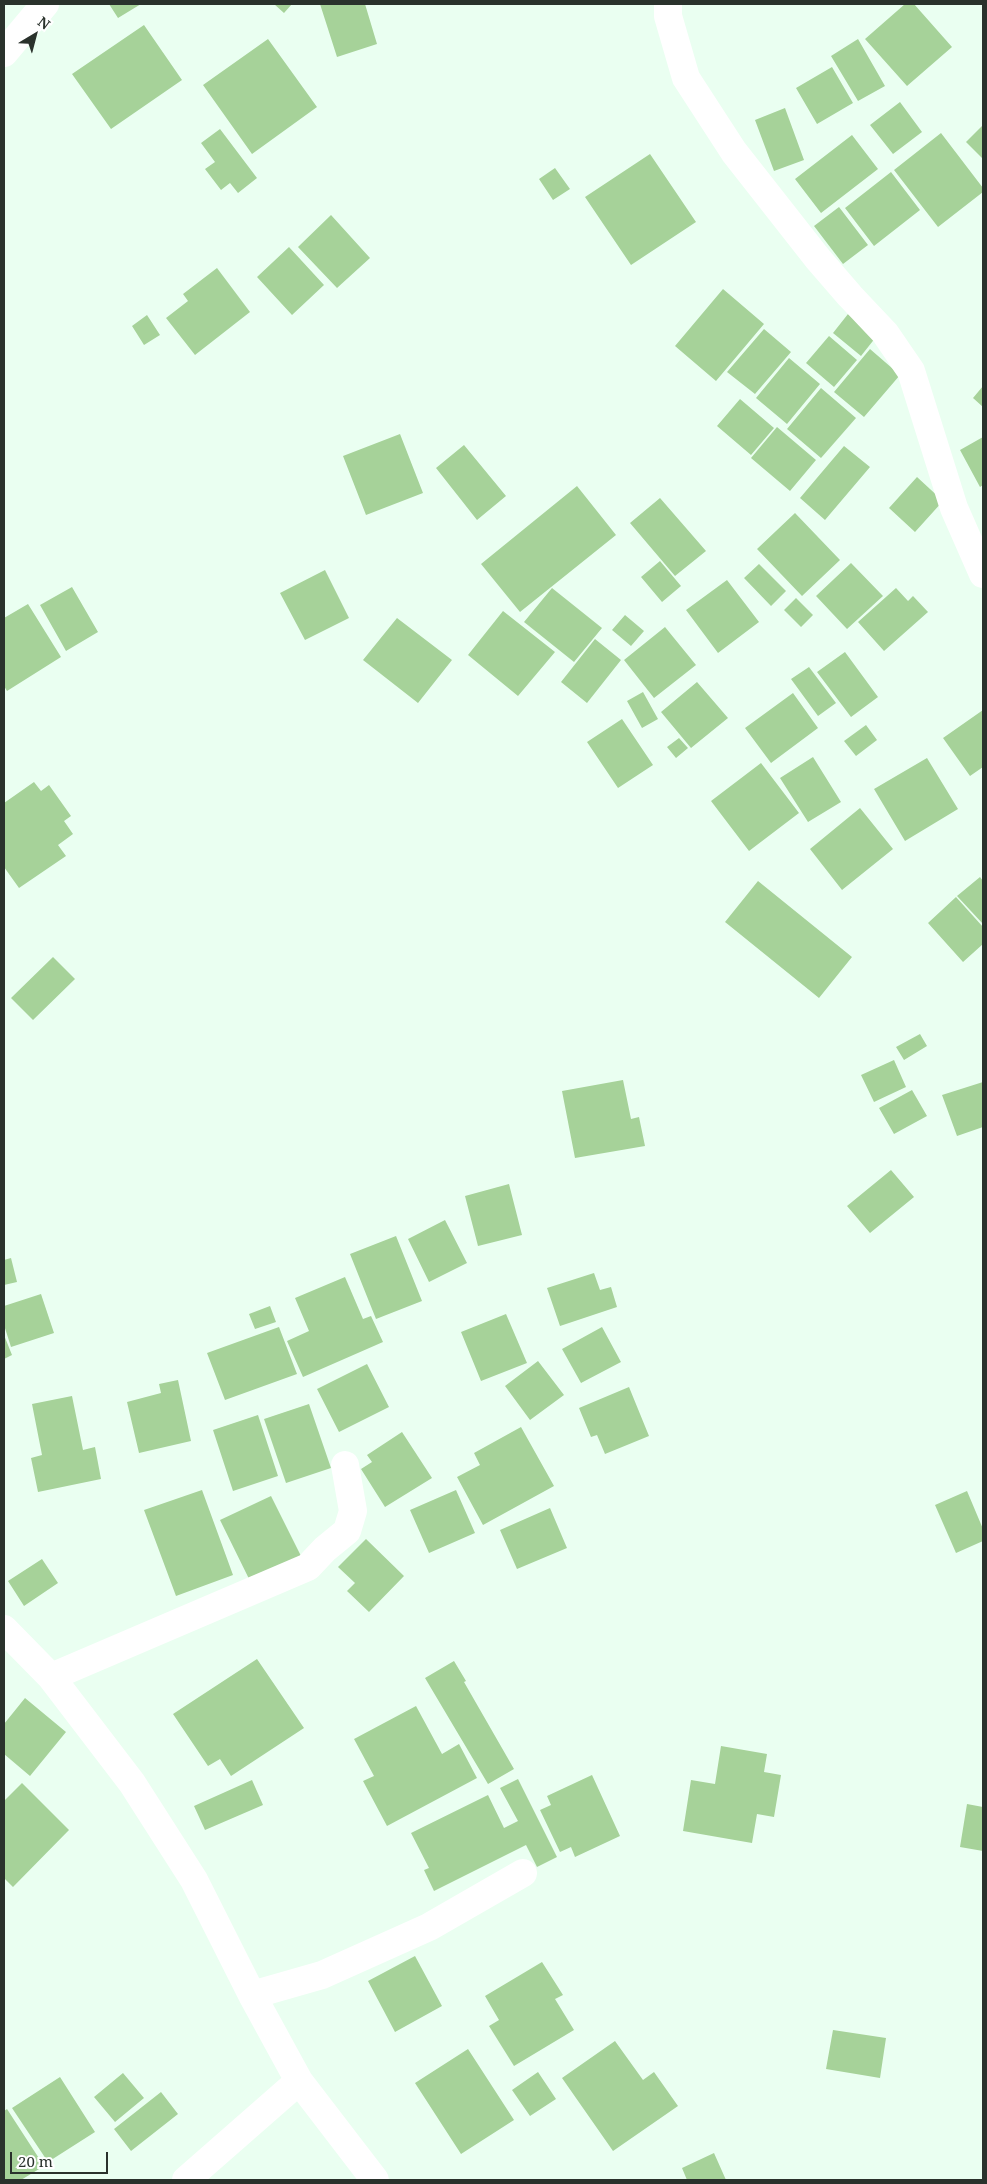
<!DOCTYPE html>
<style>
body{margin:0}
#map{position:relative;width:987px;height:2184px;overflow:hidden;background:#eafff1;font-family:"Noto Serif",serif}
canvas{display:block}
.frame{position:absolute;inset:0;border:5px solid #2a322c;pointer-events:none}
.north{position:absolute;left:10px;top:10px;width:50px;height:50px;-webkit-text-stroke:4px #fff;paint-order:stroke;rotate:37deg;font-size:14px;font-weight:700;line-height:20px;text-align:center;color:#2a322c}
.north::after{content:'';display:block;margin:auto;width:18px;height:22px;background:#2a322c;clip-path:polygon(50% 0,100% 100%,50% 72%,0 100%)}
.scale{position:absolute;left:10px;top:2152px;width:98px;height:22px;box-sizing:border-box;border:2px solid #2a322c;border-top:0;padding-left:6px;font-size:15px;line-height:18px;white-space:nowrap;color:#2a322c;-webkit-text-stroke:4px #fff;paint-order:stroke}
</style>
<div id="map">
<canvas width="987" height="2184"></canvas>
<div class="frame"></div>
<div class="north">N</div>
<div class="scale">20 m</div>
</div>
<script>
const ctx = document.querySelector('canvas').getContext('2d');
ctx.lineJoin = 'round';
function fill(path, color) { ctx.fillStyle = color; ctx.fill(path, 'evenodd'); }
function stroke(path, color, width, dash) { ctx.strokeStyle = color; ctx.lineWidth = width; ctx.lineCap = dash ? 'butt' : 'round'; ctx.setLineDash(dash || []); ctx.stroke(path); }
fill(new Path2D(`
 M109,4H141L118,18Z
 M274,4H292L284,13Z
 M320,4H365L377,44L337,57Z
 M905,4H914L952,47L907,86L865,39Z
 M144,25L182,80L111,129L72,74Z
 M268,39L317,107L252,154L203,85Z
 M858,39L885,86L858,101L831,56Z
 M832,67L853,103L817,124L796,88Z
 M900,102L922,132L893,154L870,125Z
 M785,108L804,160L774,171L755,120Z
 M983,125V159L966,142Z
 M220,129L257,178L238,193L230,183L221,190L205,169L215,162L201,143Z
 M941,133L983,188V192L938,227L894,170Z
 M852,135L878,169L821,213L795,179Z
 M650,154L696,222L631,265L585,197Z
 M555,168L570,189L553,200L539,179Z
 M891,172L920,210L874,246L845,208Z
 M839,207L868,245L843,264L814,226Z
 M331,215L370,258L337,288L298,247Z
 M289,247L324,285L292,315L257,277Z
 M217,268L250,312L195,355L166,318L188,301L183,294Z
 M723,289L764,324L716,381L675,346Z
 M848,314L876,337L861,356L833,333Z
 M147,315L160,335L144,345L132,326Z
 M764,329L791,352L755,394L727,372Z
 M829,336L857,360L834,387L806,363Z
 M870,349L900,375L864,417L834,392Z
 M789,358L820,384L787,424L756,398Z
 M983,386V407L973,398Z
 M821,388L856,418L821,458L787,429Z
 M740,399L774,428L751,455L717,426Z
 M777,427L816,460L790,491L751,458Z
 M400,434L423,493L366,515L343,456Z
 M983,437V485L980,487L960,450Z
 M464,445L506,496L477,520L436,468Z
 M844,446L870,467L825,520L800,498Z
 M917,477L943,501L915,532L889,508Z
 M577,486L616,535L520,612L481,564Z
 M660,498L706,551L675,576L630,523Z
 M795,513L840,560L802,596L757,549Z
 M660,561L681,586L662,602L641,577Z
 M851,563L883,596L847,629L816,596Z
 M759,564L786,591L771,606L744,578Z
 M325,570L349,618L305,640L280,593Z
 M727,580L759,622L718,653L686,610Z
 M72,587L98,632L66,651L40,605Z
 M552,588L602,628L574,662L524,622Z
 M896,588L908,601L913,596L928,612L884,651L858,622Z
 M796,598L813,615L801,627L784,610Z
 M28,604L61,657L7,691L4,686V618Z
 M503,611L555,652L518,696L468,655Z
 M625,615L644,631L631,646L612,630Z
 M397,618L452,660L418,703L363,660Z
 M665,627L696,665L654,698L624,660Z
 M595,639L621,660L587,703L561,682Z
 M845,652L878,697L851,717L817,672Z
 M809,667L836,703L818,716L791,679Z
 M697,682L728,718L691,748L661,712Z
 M643,692L658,719L642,728L627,701Z
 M793,693L818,728L771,763L745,728Z
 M983,710V767L970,776L943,738Z
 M622,719L653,765L618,788L587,742Z
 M866,725L877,740L856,756L844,741Z
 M679,738L688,748L676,758L667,747Z
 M813,757L841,802L808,822L780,778Z
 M927,758L958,809L905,841L874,789Z
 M761,763L799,813L749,851L711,801Z
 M34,782L41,791L49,785L71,816L64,821L73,834L58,845L66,856L19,888L4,867V803Z
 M860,808L893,849L842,890L810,849Z
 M980,877L983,881V924L957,896Z
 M758,881L852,957L819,998L725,922Z
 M956,897L983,927V944L963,962L928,923Z
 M53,957L75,979L33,1020L11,998Z
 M920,1034L927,1046L904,1060L896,1047Z
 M894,1060L906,1087L874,1102L861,1075Z
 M623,1080L631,1119L639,1117L645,1146L575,1158L562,1091Z
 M983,1082V1127L957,1136L942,1095Z
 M912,1090L927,1116L894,1134L879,1108Z
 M891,1170L914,1197L870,1233L847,1206Z
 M509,1184L522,1235L478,1246L465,1196Z
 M445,1220L467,1263L429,1282L408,1239Z
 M396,1236L422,1301L376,1319L350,1254Z
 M11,1258L17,1282L4,1285V1260Z
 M594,1273L600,1290L611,1287L617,1307L560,1326L547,1288Z
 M345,1277L363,1319L371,1316L383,1342L303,1377L287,1341L309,1331L295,1298Z
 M41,1294L54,1333L11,1347L4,1325V1306Z
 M270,1306L276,1322L255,1329L249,1314Z
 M506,1314L527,1363L481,1381L461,1332Z
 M279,1327L297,1374L225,1400L207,1353Z
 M602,1327L621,1362L581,1383L562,1349Z
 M4,1335L12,1355L4,1359Z
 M538,1361L564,1395L530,1420L505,1386Z
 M367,1364L389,1407L339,1432L317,1389Z
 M178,1380L191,1441L139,1453L127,1402L161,1393L159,1384Z
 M629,1387L649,1436L605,1454L597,1435L591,1437L579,1408Z
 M72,1396L83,1450L95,1447L101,1479L38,1492L31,1458L42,1455L32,1404Z
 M309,1404L331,1468L286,1483L264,1419Z
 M258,1415L278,1476L233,1491L213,1430Z
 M521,1427L554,1486L483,1525L457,1477L480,1465L474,1453Z
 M402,1432L432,1478L385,1507L361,1469L372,1462L367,1455Z
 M202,1490L233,1575L176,1596L144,1510Z
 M456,1490L475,1533L429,1553L410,1510Z
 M967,1491L983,1529V1541L956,1553L935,1505Z
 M271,1496L304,1562L253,1587L220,1520Z
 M550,1508L567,1548L517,1569L500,1530Z
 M366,1539L404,1576L369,1612L347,1591L355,1583L338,1567Z
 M42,1559L58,1583L24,1606L8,1581Z
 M257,1659L304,1728L231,1776L220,1759L208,1766L173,1714Z
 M454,1661L466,1681L464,1682L514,1769L488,1784L425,1678Z
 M25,1698L66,1732L30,1776L4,1754V1724Z
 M416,1706L442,1754L459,1744L477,1778L387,1826L363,1781L374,1776L354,1739Z
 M721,1746L767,1754L764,1772L781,1775L774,1817L757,1814L752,1843L683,1831L691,1780L715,1784Z
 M592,1775L620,1836L575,1857L571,1847L560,1852L540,1810L551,1805L547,1796Z
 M518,1779L557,1857L537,1867L526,1845L434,1891L424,1870L429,1868L411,1833L488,1795L504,1828L518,1821L500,1788Z
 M252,1780L263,1805L205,1830L194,1806Z
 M22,1783L69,1830L13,1887L4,1878V1801Z
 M967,1804L983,1807V1851L960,1847Z
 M415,1956L442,2006L395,2032L368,1981Z
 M542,1962L563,1995L555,1999L574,2030L514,2066L489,2026L499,2020L485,1996Z
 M833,2030L886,2038L880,2078L826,2069Z
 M615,2041L643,2080L654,2072L678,2106L613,2151L562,2078Z
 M468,2049L514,2120L461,2154L415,2083Z
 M538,2072L556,2099L530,2116L512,2090Z
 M123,2073L144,2098L115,2122L94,2097Z
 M60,2077L95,2132L48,2162L12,2108Z
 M161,2092L178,2114L131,2151L114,2129Z
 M7,2109L44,2166L21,2180H4V2111Z
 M714,2153L726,2180H687L682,2168Z`), '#a6d299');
stroke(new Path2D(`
 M668,4V16L686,78L734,152L818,259L850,296L885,333L911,371L954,508L983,574
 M4,53L45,4
 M4,1629L51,1677L132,1783L194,1880L252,1995L299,2081L375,2180
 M51,1677L308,1567L325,1549L347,1531L353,1511L345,1465
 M252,1995L322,1975L429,1927L523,1873
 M186,2180L299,2081`), '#fff', 28);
</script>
